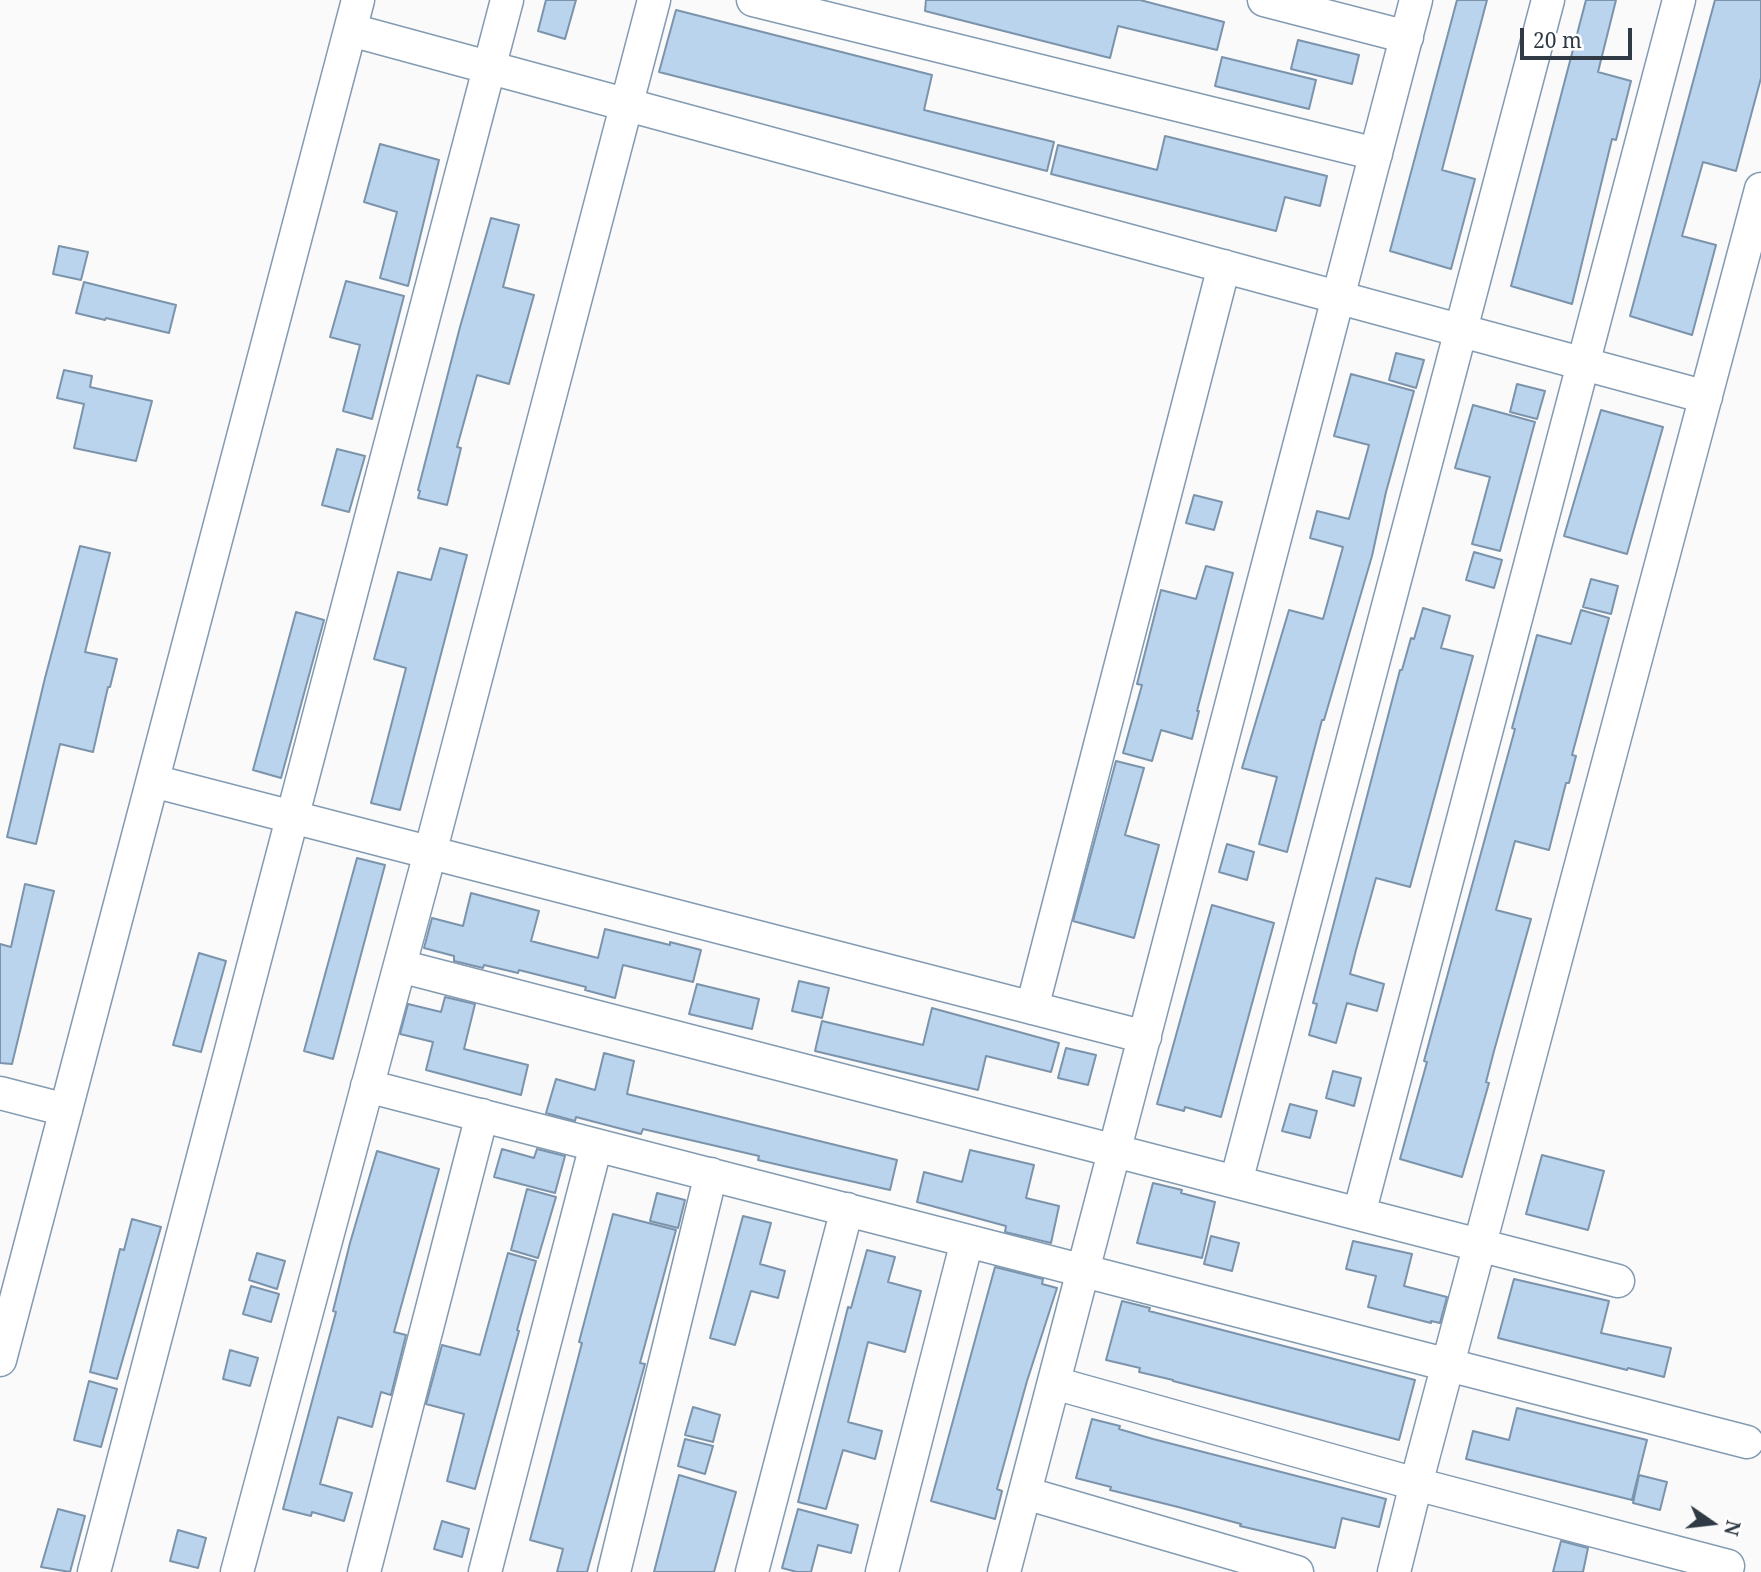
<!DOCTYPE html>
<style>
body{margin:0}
#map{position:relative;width:1761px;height:1572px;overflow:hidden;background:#fafafa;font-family:"Noto Serif",serif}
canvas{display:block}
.north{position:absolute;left:1677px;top:1488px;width:70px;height:70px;-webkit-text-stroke:5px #fff;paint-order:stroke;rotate:104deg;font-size:19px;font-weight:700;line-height:28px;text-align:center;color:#303a44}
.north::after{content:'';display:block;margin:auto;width:24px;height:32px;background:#303a44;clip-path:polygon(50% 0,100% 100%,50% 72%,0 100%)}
.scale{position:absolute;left:1520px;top:28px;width:112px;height:32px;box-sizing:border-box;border:4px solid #303a44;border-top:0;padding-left:9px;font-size:21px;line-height:24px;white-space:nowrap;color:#303a44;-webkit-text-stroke:5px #fff;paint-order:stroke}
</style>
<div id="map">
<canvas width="1761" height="1572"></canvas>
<div class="north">N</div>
<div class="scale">20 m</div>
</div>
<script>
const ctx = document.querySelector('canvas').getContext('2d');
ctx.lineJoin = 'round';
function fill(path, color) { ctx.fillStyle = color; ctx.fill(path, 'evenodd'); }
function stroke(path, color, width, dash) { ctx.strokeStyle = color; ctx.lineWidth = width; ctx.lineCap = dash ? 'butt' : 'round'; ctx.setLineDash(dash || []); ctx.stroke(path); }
const building = new Path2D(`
 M546,0H576L565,39L538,31Z
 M926,0H1140L1224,22L1217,50L1118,26L1110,58L925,11Z
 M1457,0H1487L1442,170L1475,179L1451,269L1390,251Z
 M1586,0H1616L1598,72L1631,81L1616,140L1612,139L1572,304L1511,286Z
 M1715,0H1761V78L1736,171L1703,162L1682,236L1716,245L1692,335L1630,316Z
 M676,10L932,75L924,110L1054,142L1047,171L659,72Z
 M1298,40L1359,55L1352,84L1291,69Z
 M1222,57L1316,80L1309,109L1215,86Z
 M1165,136L1327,176L1320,206L1285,197L1276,231L1051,174L1058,145L1157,170Z
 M380,144L439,160L408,286L380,278L397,212L364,202Z
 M491,218L519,225L503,287L534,295L509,384L477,375L457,447L461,448L447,505L418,498L420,491L418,490L460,327Z
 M59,246L88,252L81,280L53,274Z
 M346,281L404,296L372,419L343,411L360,345L330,337Z
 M84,282L176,305L169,333L106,318L105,320L76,313Z
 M1396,353L1424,360L1416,388L1389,380Z
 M64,370L92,376L90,387L152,401L136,461L74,448L84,404L57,398Z
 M1351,374L1414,391L1386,492L1372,556L1324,720H1322L1287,852L1259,844L1277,777L1242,768L1289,610L1323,619L1343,547L1310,538L1317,511L1349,519L1369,445L1334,436Z
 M1517,384L1545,391L1537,419L1510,412Z
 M1473,405L1535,422L1500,551L1472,544L1490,477L1455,468Z
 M1601,410L1663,427L1627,554L1564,536Z
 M337,449L365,456L349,512L322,505Z
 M1194,495L1222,502L1214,530L1186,523Z
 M80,546L110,553L85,652L117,659L110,687H108L93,752L60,744L36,844L7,837L45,678Z
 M440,548L467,555L400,810L371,803L406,668L374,659L398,572L431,580Z
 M1474,552L1502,560L1494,588L1466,580Z
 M1206,566L1233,573L1197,711H1199L1192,739L1161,730L1152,761L1123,753L1142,685L1137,684L1161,590L1196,599Z
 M1591,579L1618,586L1611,614L1583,607Z
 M1423,608L1450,616L1441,648L1473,656L1410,887L1376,878L1356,950L1350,974L1384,984L1377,1011L1347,1003L1336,1043L1309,1035L1317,1004L1313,1003L1400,670H1402L1411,638L1414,639Z
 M1581,610L1609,618L1572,755L1576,756L1569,783H1566L1549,850L1515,841L1496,910L1531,919L1494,1051L1486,1082L1489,1083L1462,1177L1400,1159L1427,1062L1424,1061L1433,1028L1515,729L1512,728L1537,635L1571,644Z
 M296,612L324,620L281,778L253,770Z
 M1116,761L1144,768L1125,835L1159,845L1134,938L1073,921Z
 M1227,844L1254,852L1247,880L1219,872Z
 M357,858L385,865L333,1059L304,1051Z
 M25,884L54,891L12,1064L0,1063V944L11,947Z
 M471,893L539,911L531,941L598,958L605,929L670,945V942L701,950L693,982L623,965L615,998L585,990L586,987L519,970L518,973L484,965L483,968L454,961V956L424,948L432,918L463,926Z
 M1212,905L1274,923L1221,1117L1185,1107L1184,1111L1157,1104Z
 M199,953L226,961L201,1052L173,1045Z
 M799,981L829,988L822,1018L792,1011Z
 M697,984L759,999L752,1029L689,1014Z
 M445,997L475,1004L464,1049L528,1065L521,1095L426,1070L433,1042L400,1034L408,1004L441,1012Z
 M932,1008L1059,1043L1051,1072L986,1056L978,1090L815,1051L822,1021L923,1045Z
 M1066,1048L1096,1055L1088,1085L1058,1078Z
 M604,1053L634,1061L627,1094L897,1160L890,1190L788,1167L758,1160L759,1156L643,1129L641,1134L576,1117L575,1121L546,1113L556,1079L595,1090Z
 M1333,1071L1361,1078L1354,1106L1326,1098Z
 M1290,1104L1317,1111L1310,1138L1282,1131Z
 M502,1149L534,1158L537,1149L565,1156L555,1193L494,1177Z
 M970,1150L1034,1165L1026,1198L1059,1206L1051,1243L1005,1232L1006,1226L917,1202L924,1172L962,1182Z
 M377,1151L439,1169L394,1332L406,1335L391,1395L381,1392L372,1427L338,1417L320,1484L352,1493L344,1521L312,1512L311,1516L283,1509L336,1312L333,1311L350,1243Z
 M1542,1155L1604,1171L1588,1230L1526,1214Z
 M1153,1183L1182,1190L1181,1193L1215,1202L1202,1258L1137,1243Z
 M527,1189L556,1197L538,1258L511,1250Z
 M657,1193L685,1200L678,1228L650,1221Z
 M613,1214L676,1230L640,1363L645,1364L587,1572H557L563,1549L530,1540L582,1343L579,1342Z
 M743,1216L771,1223L760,1264L785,1271L778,1298L751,1291L735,1345L710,1338Z
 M132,1219L161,1227L117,1379L90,1372L120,1249L124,1250Z
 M1211,1236L1239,1243L1232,1271L1204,1264Z
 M1353,1241L1412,1254L1404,1286L1447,1297L1440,1323L1431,1321V1323L1368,1307L1376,1276L1346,1269Z
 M867,1250L895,1257L888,1282L921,1291L905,1352L868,1342L848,1422L882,1431L875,1459L843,1450L826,1509L798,1502L841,1335L848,1307L851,1308Z
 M257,1253L285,1261L277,1289L249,1280Z
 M508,1253L536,1261L517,1330L519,1331L475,1489L447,1481L464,1414L426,1404L442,1345L480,1355Z
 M995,1267L1043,1279L1042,1284L1057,1288L1027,1381L997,1489L1002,1491L995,1519L931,1501Z
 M1514,1279L1609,1301L1601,1333L1671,1348L1664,1377L1628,1368L1627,1370L1498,1338Z
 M251,1286L279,1294L271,1322L243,1314Z
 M1122,1301L1150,1308L1149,1311L1415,1380L1399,1440L1173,1381V1380L1139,1372L1140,1368L1106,1360Z
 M230,1350L258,1358L250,1386L223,1379Z
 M89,1381L117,1389L101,1447L74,1440Z
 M693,1407L720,1415L713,1442L685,1435Z
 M1517,1408L1647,1440L1632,1500L1466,1459L1473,1431L1509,1440Z
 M1092,1419L1120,1426L1119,1429L1153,1439L1386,1499L1379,1527L1342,1518L1335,1548L1240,1526L1241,1524L1178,1507L1110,1490L1111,1487L1076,1478Z
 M685,1439L713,1446L705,1474L678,1466Z
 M679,1475L736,1492L714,1572H654Z
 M1639,1475L1667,1482L1660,1510L1633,1503Z
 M58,1509L85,1516L70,1572L41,1567Z
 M798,1509L858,1525L851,1553L818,1545L811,1572H797L782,1568Z
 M442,1521L469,1529L462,1557L434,1549Z
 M178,1530L206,1538L198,1568L170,1561Z
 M1561,1541L1588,1548L1583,1572H1553Z`);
fill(building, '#bbd4ee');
stroke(building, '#7b93ab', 2);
const minor = new Path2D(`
 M753,0L1376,154
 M1264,0L1407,37
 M351,30L1706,397
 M153,781L1145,1037
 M400,966L1618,1281
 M1032,1008L1224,266
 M367,1086L1747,1442
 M0,1093L66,1110
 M1236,1182L1548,0
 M1359,1214L1679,0
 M0,1360L358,0
 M1054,1383L1416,1484L1728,1566
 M1025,1493L1297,1572
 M94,1572L507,0
 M237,1572L430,853L654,0
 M364,1572L482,1115
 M485,1572L596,1145
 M614,1572L711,1174
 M752,1572L847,1209
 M882,1572L967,1241
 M1004,1572L1416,0
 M1394,1572L1416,1484L1761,189`);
stroke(minor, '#839bb2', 35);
stroke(minor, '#fff', 32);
</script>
